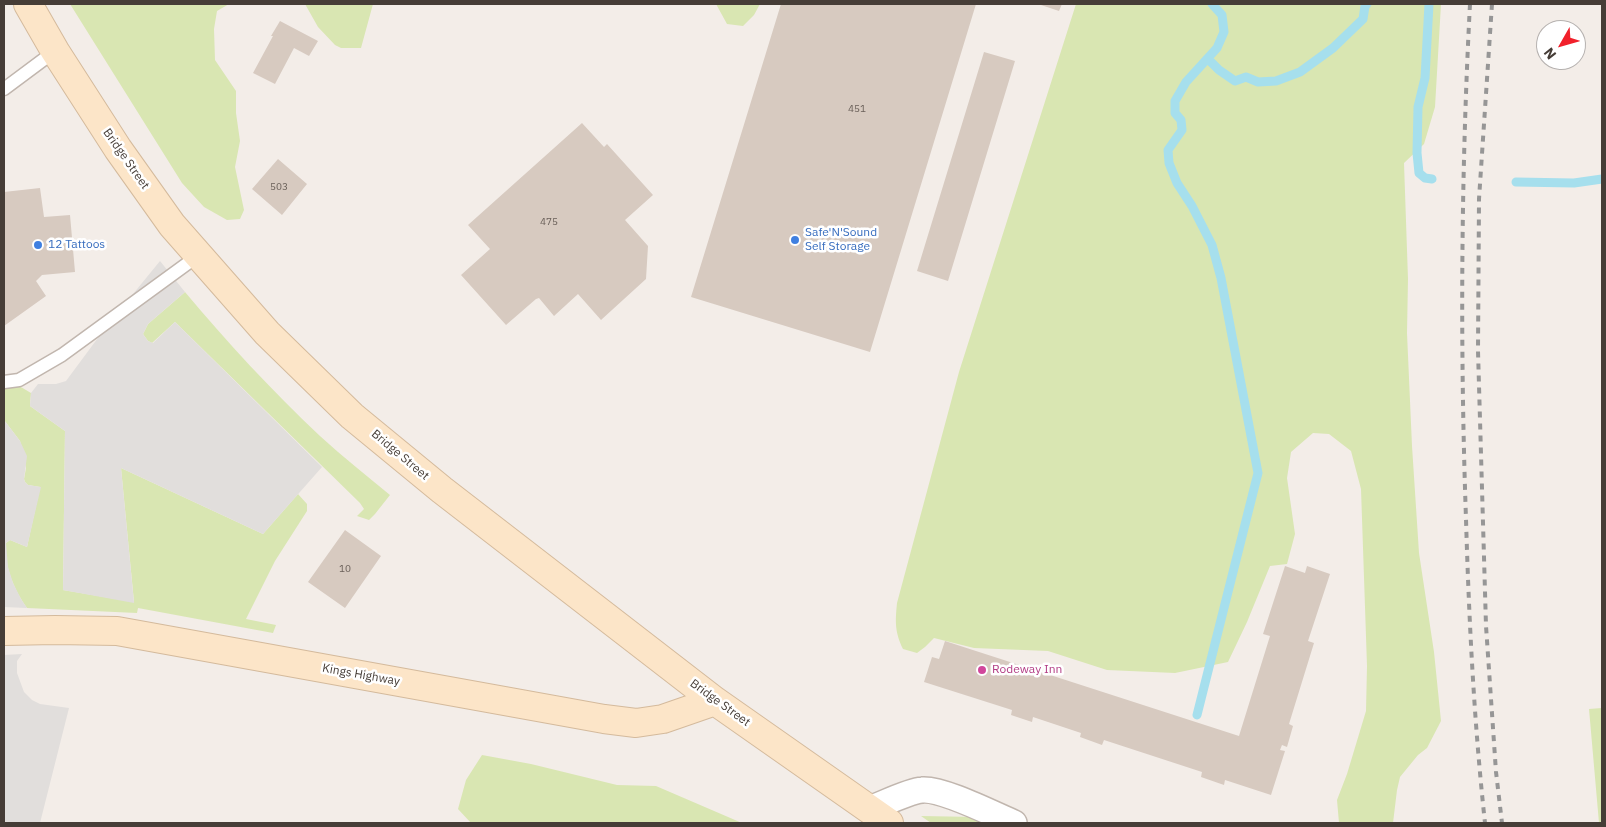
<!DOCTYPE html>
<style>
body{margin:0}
#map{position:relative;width:1606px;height:827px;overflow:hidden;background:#f3ede8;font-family:"IBM Plex Sans",sans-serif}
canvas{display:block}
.frame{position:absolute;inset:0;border:5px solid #463d37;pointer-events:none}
.north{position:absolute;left:1536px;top:20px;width:50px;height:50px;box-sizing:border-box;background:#fff;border:1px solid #b5b1af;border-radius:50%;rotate:232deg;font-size:14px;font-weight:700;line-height:20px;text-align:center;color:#463d37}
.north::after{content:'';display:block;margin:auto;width:18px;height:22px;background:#f1202b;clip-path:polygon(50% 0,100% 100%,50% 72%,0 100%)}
</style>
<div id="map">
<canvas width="1606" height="827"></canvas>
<div class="frame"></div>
<div class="north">N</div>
</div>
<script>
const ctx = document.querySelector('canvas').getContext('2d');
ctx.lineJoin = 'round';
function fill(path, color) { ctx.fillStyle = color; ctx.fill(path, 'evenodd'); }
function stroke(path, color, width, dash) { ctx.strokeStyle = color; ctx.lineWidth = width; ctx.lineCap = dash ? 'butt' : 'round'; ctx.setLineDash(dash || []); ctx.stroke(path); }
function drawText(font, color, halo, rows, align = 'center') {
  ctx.font = font + ' "IBM Plex Sans",sans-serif'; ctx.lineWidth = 5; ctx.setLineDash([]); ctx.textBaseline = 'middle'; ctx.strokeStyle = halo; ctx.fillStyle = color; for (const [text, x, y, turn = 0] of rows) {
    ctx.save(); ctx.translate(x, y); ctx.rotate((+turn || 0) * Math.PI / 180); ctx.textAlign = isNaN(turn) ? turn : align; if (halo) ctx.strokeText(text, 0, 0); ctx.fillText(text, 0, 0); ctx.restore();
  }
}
fill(new Path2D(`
 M70,4H229L217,11L214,29L215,60L236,91V113L240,141L235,167L244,210L240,219L227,220L204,207L182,183Z
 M305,4H373L361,48H341L335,45L318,27Z
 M716,4H760L754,15L743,26L727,24Z
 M1076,4H1441L1435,107L1424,144L1404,163L1408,279L1407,333L1412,446L1419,553L1434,652L1441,721L1427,748L1418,755L1400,777L1397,790L1393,823H1339L1337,800L1347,774L1366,711L1367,666L1361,489L1351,451L1329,434L1313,433L1291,452L1287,478L1295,534L1287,564L1270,566L1247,622L1228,662L1175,673L1107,670L1048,651L974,648L934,638L925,647L917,653L903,649C895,632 895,623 897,603L959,372Z
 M185,292C227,342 272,391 320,436C343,457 367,476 390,495L375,514L369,520L357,516L364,509L360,503L175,322L152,343L148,341L143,334L148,324Z
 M4,377L31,393L30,406L65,431L63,590L134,602L121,468L263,534L298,494L307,504V511L275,561L246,619L276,625L273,633L138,608L137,613L27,608C14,590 4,566 6,543L10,540L27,547L40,487L28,485L25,482L24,479L26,468L20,441L4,420Z
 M1602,708V823H1599L1589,709Z
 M482,755L531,764L617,785L656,786L742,823H471L458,809L466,780Z
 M921,816L976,817L990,823H931Z`), '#d9e6b2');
fill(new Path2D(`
 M160,261L185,292L148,324L143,334L148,341L153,343L175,322L322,467L263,534L121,468L134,603L63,590L65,431L30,406L31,393L38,384H56L66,381L106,327Z
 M4,420L20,441L27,456L24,479L25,482L28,485L41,487L27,547L10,540L6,543L8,567L13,583L21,599L27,608L4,607Z
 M22,654L17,661V673L24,692L32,700L40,704L69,708L40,823H4V655Z`), '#e1dedc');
stroke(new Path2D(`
 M1429,4L1425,78L1418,107L1417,153L1419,173L1425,178L1432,179
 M1208,59L1219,70L1235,81L1246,77L1258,82L1276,81L1300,72L1333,48L1363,19L1365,6L1367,4
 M1516,182L1574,183L1602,179
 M1197,715L1258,473L1221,278L1212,245L1192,206L1177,183L1169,163L1168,150L1182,130L1181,120L1175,113V101L1186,82L1217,48L1224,32L1222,15L1212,4`), '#a6dfed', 9);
fill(new Path2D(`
 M781,4H976L870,352L691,297Z
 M1038,4H1062L1059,11Z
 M280,21L318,41L309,56L294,48L275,84L253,73L273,36H271Z
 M984,52L1015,61L948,281L917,271Z
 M582,123L604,147L607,144L653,195L625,220L648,246L646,279L601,320L578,294L554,316L539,298L536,299L506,325L461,275L490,249L468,225Z
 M278,159L307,184L282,215L252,189Z
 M40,188L44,217L70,215L75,272L42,275L36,281L46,296L4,326V192Z
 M345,530L381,556L345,608L308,582Z
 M1285,566L1305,573L1307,566L1330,574L1308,641L1314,643L1289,724L1293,726L1287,747L1282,745L1280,750L1285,751L1271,795L1225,780L1224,785L1201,777L1202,772L1104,740L1102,745L1080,737L1081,733L1033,717L1032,722L1011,715L1012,710L924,682L932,657L939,659L945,641L1239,736L1270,636L1263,634Z`), '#d7cac0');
const service = new Path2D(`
 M4,89L55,51
 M4,382L19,380L62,355L199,255`);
const minor = new Path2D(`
 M870,809C883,804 909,791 922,790C942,788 993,814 1014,823`);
const secondary = new Path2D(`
 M28,4L55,51L118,149L172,225L267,333L352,416L442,490L715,701L889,823
 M4,631L55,630L117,631L604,719L636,723L663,719L715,701`);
stroke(service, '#c1b6ae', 15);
stroke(minor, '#c1b6ae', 28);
stroke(secondary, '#d4ba9c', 30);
stroke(service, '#fff', 12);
stroke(minor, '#fff', 25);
stroke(secondary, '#fce5c8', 28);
stroke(new Path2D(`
 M1470,4C1461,175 1460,347 1466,519C1469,621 1474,722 1485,823
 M1492,4L1479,199L1478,351L1486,626L1496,772L1502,823`), '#969696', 4, [6, 6]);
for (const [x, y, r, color] of [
 [795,240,5,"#3f7fe0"],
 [38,245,5,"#3f7fe0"],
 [982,670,5,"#d1479c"]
]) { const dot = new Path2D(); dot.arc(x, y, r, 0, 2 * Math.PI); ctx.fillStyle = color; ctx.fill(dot); stroke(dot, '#fff', 2); }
drawText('10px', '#6a6059', null, [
 ["451",857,109],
 ["503",279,187],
 ["475",549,222],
 ["10",345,569]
]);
drawText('12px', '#463d37', '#fff', [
 ["Bridge Street",126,159,55],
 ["Bridge Street",400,455,40],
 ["Kings Highway",361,675,10],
 ["Bridge Street",720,703,36]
]);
drawText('12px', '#366cbe', '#fff', [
 ["Safe'N'Sound",805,233],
 ["Self Storage",805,247],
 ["12 Tattoos",48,245]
], 'left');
drawText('12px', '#b23c85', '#fff', [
 ["Rodeway Inn",992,670]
], 'left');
</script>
